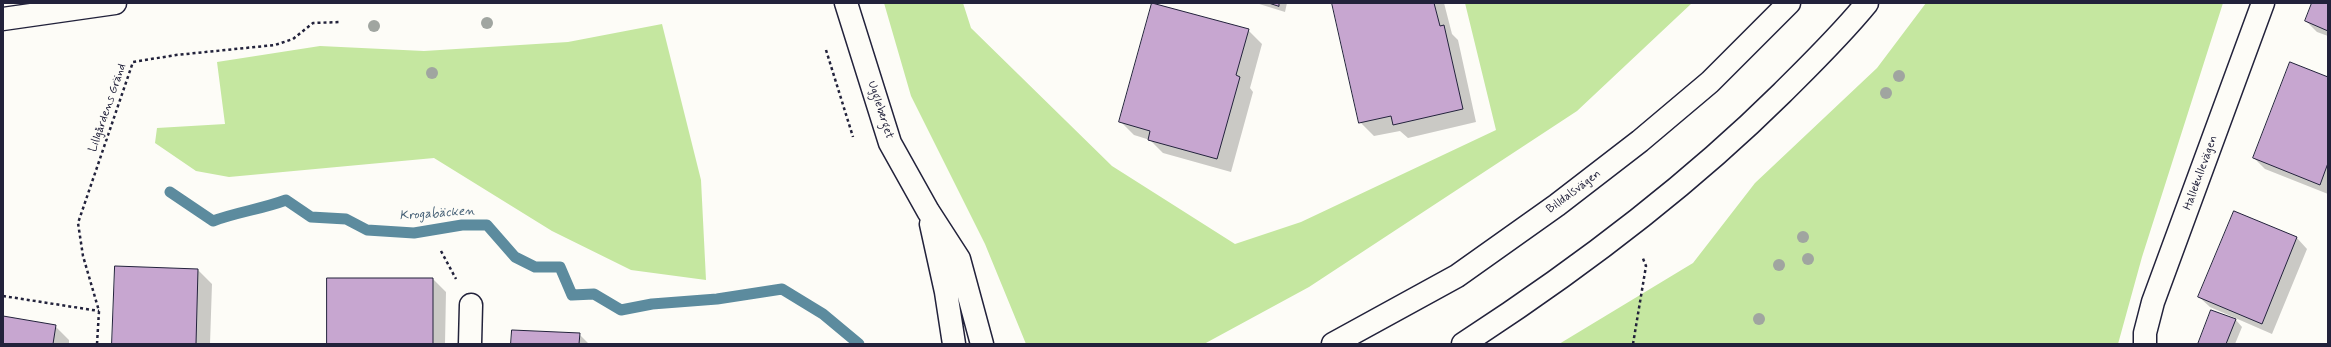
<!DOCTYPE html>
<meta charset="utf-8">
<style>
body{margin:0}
#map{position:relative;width:2331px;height:347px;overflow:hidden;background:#fdfcf7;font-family:Mynerve,sans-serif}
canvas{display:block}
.frame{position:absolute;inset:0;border:4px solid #22223b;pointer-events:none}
</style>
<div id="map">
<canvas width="2331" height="347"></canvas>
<div class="frame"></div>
</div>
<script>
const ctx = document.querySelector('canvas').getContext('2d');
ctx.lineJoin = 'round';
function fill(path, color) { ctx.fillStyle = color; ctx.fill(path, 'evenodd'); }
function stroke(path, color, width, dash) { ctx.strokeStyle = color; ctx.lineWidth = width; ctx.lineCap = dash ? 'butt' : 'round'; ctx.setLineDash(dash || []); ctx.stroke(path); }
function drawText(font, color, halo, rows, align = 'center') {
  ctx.font = font + ' Mynerve,sans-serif'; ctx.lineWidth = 4; ctx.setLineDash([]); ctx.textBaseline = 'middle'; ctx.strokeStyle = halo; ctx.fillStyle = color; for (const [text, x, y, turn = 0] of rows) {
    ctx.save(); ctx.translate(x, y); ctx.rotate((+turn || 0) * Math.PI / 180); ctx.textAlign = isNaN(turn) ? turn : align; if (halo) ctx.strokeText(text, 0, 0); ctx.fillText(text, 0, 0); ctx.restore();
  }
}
fill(new Path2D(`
 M884,3H963L971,28L1112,166L1235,244L1301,222L1496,130L1465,3H1692L1577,111L1309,287L1204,344H1026L985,244L911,96Z
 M1926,3H2223L2142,257L2118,344H1559L1693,263L1755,183L1877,68Z
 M662,24L701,180L706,280L631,270L552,231L434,158L229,177L196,171L155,143L157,128L225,124L217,62L320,46L424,51L568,42Z`), '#c5e7a0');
fill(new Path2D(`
 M1153,3L1248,30L1262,44L1250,88L1253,92L1231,172L1163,153L1150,140L1134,135L1120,121Z
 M1256,3H1287L1285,12Z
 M1333,3H1444L1452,34L1458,40L1476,122L1408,138L1400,131L1374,136L1360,122Z
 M2313,3H2328V36L2317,32L2306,21Z
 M2328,78V194L2265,169L2254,158Z
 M2234,212L2297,238L2307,249L2272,334L2210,307L2199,297Z
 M198,270L212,284L210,344H113Z
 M433,279L446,292L445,344H328Z
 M2212,311L2236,320L2242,327L2235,344H2199Z
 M3,317L55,326L69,340V344H3Z
 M579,334L589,344H512Z`), '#0003');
stroke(new Path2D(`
 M170,192L213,221C237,212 262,209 286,200L311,217L346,219L367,230L414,233L462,225H487L515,257L535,267H560L572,295L594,294L621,310L652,304L717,299L782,289L823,314L859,344`), '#5c8b9e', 11);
const building = new Path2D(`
 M1152,3L1249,29L1236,75L1240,77L1217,159L1148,140L1150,131L1119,122Z
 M1269,3H1279V6Z
 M1332,3H1434L1440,26L1444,25L1463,109L1393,125L1391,116L1359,123Z
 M2312,3H2328V31L2305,21Z
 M2290,62L2328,77V163L2320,185L2253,158Z
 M2234,211L2297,237L2262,324L2198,297Z
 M115,266L198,269L196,344H112Z
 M327,278H433V344H327Z
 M2211,310L2236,319L2226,344H2198Z
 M3,316L56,325L53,344H3Z
 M512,330L580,333L579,344H511Z`);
fill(building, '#c7a6d0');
stroke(building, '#22223b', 1);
const minor = new Path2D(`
 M846,3L890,143L928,211L959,259L982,344
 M3,19L115,3
 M931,224L946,292L954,344
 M470,344L471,305
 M1333,344L1457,276L1557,205L1640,141L1710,82L1789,3
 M1463,344C1577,270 1685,189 1782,93C1811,64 1841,35 1867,3
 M2145,344V333L2153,302L2263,3`);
stroke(minor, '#22223b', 25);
stroke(new Path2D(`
 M826,50L853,137
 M441,251L456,279
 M3,296L99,311
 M97,344L99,311L83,256L78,223L133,62L176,55L275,45L293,39L313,23L341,22
 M1633,344L1646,266L1642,256`), '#22223b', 2.5, [3, 3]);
stroke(minor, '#fdfcf7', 22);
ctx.fillStyle = '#a0a5a0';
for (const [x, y] of [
 [487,23],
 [374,26],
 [432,73],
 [1899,76],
 [1886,93],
 [1803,237],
 [1808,259],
 [1779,265],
 [1759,319]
]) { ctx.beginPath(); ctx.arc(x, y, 6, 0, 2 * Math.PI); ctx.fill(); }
drawText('12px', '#22223b', '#fdfcf7', [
 ["Lillgårdens Gränd",108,108,-71],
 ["Uggleberget",880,110,72],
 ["Hallekullevägen",2201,173,-70],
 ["Billdalsvägen",1574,192,-37]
]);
drawText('italic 13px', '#445f75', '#fdfcf7', [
 ["Krogabäcken",437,214,-4]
]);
</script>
